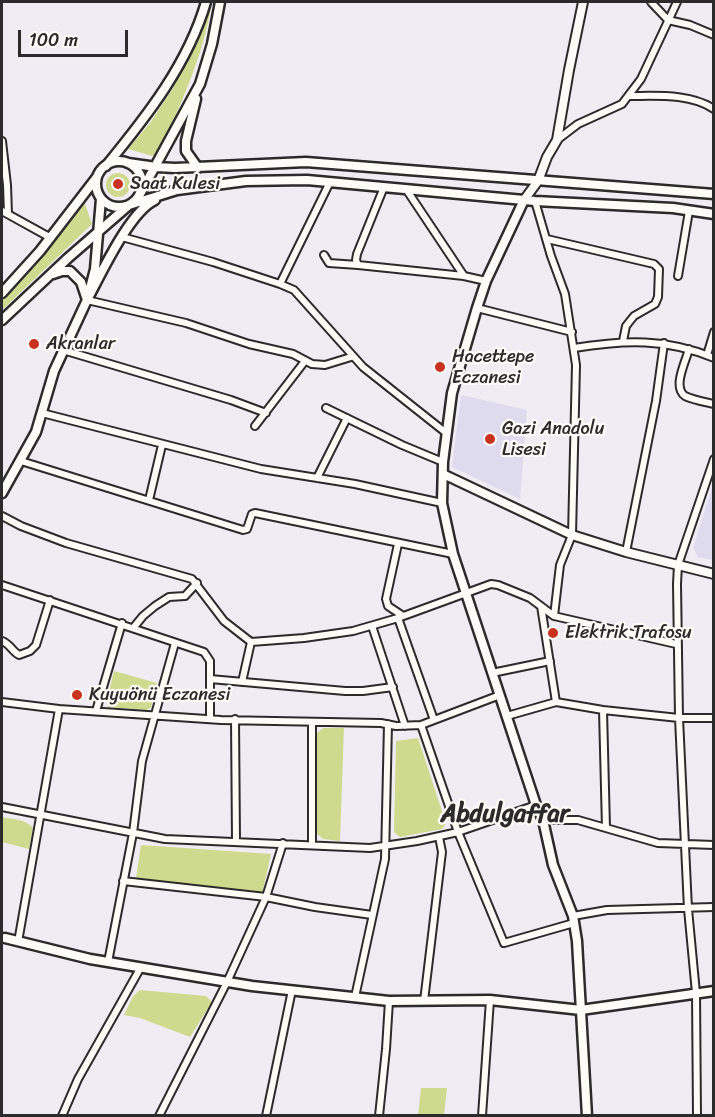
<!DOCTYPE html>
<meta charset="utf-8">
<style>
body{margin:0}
#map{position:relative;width:715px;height:1117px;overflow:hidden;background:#efedf3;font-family:Sriracha,sans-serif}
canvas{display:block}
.frame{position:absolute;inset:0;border:3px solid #2b2b2b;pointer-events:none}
.scale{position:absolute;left:18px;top:30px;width:110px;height:27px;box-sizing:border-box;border:3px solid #2b2b2b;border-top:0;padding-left:8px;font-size:18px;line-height:21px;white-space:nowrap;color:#2b2b2b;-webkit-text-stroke:4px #fdfcf7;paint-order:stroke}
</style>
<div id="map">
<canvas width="715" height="1117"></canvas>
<div class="frame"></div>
<div class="scale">100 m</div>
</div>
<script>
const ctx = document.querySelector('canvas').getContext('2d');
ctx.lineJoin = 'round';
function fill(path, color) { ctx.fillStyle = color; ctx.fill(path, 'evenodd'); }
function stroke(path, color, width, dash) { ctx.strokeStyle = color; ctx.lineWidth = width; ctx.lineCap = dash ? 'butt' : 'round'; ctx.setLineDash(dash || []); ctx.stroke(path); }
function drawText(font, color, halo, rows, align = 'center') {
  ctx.font = font + ' Sriracha,sans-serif'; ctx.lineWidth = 4.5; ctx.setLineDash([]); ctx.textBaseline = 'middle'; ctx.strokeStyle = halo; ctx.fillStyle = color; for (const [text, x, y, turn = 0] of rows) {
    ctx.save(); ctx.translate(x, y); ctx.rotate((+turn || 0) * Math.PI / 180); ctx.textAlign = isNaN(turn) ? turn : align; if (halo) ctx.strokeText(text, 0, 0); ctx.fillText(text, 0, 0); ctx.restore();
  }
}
fill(new Path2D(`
 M461,395L527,410L520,499L452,467Z
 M713,484L714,560H713L698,557L693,548Z`), '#dedbee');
fill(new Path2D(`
 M212,2C203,57 180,108 156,157L128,149L150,123L173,88Z
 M106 185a12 12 0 1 1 24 0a12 12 0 1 1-24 0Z
 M84,201L92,224L2,310V301Z
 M114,671L157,683L151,708L146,710L108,707L107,700Z
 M323,728H344L340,841L323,839L315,832L316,734Z
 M418,738L445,820V825L442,829L400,837L394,832L396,741Z
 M2,817C12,819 26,819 33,828L29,849L2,842Z
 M141,845L271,854L262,894L136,878Z
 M140,990L206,996L212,1002L190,1037L140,1018L124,1015L133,996Z
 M421,1088H447L444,1115H418Z`), '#cedb8f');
const minor = new Path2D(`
 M651,2L668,20L690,25L714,35
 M629,96C656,96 690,93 714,109
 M557,140L578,124L622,104L641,79L677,2
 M2,141L7,185L8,214
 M384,187L357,254L356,260L358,265L464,276L486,281
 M406,189L464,276
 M535,201L551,256L565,294L576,365L572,535L560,565L554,616
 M2,211L51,238
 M122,237L213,262L280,284L294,290L363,367L445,432
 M547,239L654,264L659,269L658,297L655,304L634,316L626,326L623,341
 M324,255L329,263L358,265
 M678,276L689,211
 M280,284L330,182
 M87,300L186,323L249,344L293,354L312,364L325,365L351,357
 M477,308L572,332
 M574,348C625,340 666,338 714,358
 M689,349C686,361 672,387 685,396C693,400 705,402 714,404
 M63,350L231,400L266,413
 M707,355L714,332
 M326,408L402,445L443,462
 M42,413L261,469L355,484L442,503
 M255,426L305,361
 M21,461L243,530L247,529L252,514L255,513L453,554
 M317,478L347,418
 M149,500L162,445
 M2,516L21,526L66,543L192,579L224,621L251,642L304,638L353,631L398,618L491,584L498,585L530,598L554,616L676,644
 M398,544L386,599L388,606L403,616
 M626,552L656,401L664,343
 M2,585L204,652L210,661V719
 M541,606L556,702
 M398,618L434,720
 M372,626L405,726
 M134,627L143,616L155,606L169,597L185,596L197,583
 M2,641C9,643 12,651 19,655L30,651L36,645L50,600
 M492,673L550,661
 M210,679L345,691H363L393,687
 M242,682L251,642
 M2,702L59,709L221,720L381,723L396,726L421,725L500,695
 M603,710L606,828
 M96,711L122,623
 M507,716L556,702L603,710L679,718H714
 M235,719L236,841
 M421,725L458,832L504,943L574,923
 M2,807L165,839L370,848L417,841L458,832L536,805
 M543,820H578L658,843L714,845
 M312,845V722
 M123,881L266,897L315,907L372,915
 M573,916L607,910L714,907
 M18,942L59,709
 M108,962L133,833L142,761L175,643
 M355,997L385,859L388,724
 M424,1001L442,852L439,837
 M62,1116L78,1079L141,967
 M159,1116L227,982L266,897L283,843
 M266,1116L292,990
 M379,1116L386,1049L389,1001
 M482,1116L490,1000
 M697,1116L696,993L688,909L679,718L677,584L678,565L714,459`);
const tertiary = new Path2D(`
 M524,200L538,181L547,157L557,140L569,70L583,2
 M443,474L572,535L626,552L714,574`);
const secondary = new Path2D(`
 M196,99L186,141V151L198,168
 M96 184a23 23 0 1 1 46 0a23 23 0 1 1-46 0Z
 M128,163L156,167L175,168L306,162L714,194
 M106,166C147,116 188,64 206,2
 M140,194L200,84L212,44L220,2
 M101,199L95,269L87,300C101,274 130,211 155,200
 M524,200L486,281L477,308L452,393L443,462L442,503L453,554L536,805L543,820L553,865L573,916L577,941L587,1116
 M2,293L40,251L97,177
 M2,320L68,258L129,205L177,190L246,181L307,180L535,201L673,208L714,214
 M2,493L36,432L54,371L87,300L81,282L70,271H62L53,274
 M5,938L90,959L252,986L389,1001L490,1000L581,1010L714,991`);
stroke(minor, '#2b2b2b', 10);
stroke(tertiary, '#2b2b2b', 12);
stroke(secondary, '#2b2b2b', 13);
stroke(minor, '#fdfcf7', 6);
stroke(tertiary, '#fdfcf7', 8);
stroke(secondary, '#fdfcf7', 8);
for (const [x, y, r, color] of [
 [118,184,6,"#c8321e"],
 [34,344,6,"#c8321e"],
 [440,367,6,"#c8321e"],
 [490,439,6,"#c8321e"],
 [553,633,6,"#c8321e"],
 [77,695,6,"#c8321e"]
]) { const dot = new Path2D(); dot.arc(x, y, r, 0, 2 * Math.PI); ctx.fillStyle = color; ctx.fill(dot); stroke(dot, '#fdfcf7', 2); }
drawText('18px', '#2b2b2b', '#fdfcf7', [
 ["Saat Kulesi",130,184],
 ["Akranlar",46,344],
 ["Hacettepe",452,357],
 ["Eczanesi",452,378],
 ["Gazi Anadolu",502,429],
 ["Lisesi",502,450],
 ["Elektrik Trafosu",565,633],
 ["Kuyuönü Eczanesi",89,695]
], 'left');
drawText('bold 24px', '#2b2b2b', '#fdfcf7', [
 ["Abdulgaffar",505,815]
]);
</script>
